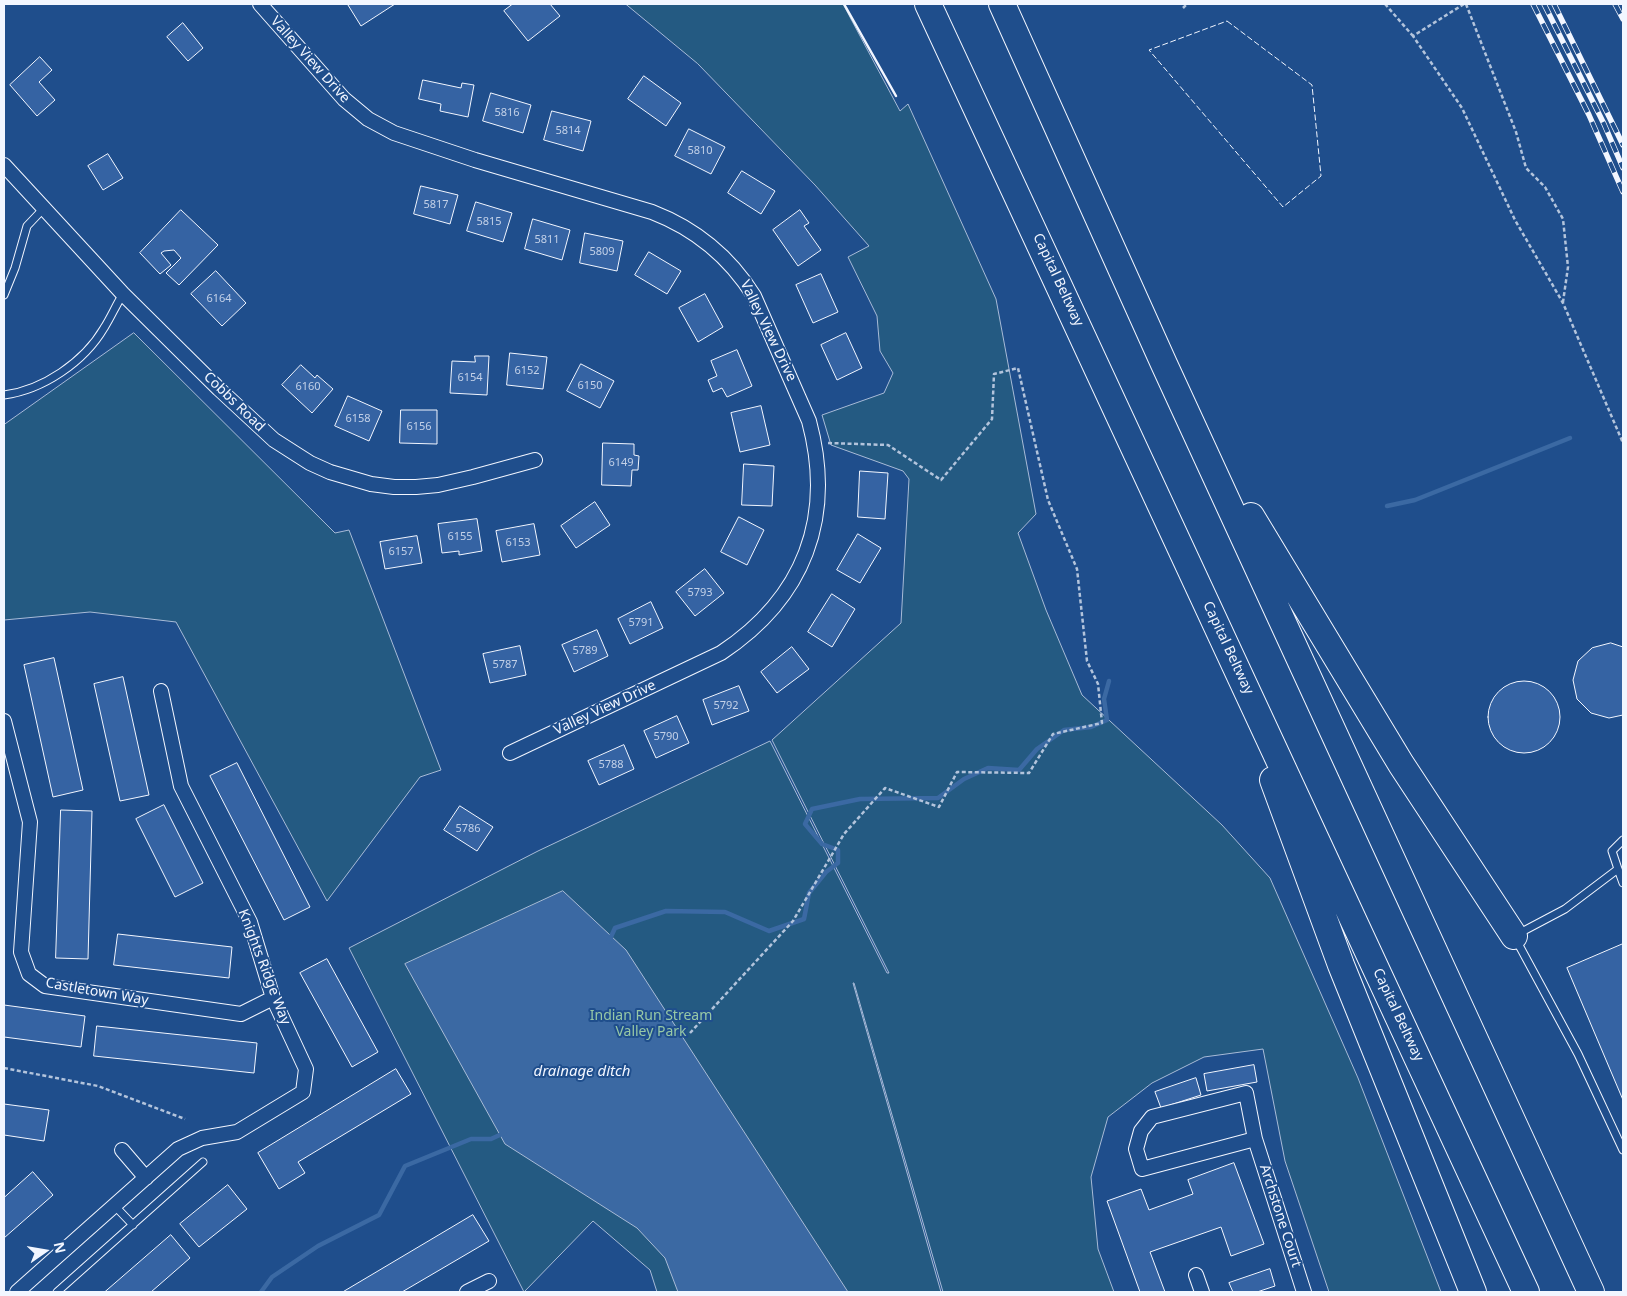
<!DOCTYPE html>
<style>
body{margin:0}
#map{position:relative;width:1627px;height:1296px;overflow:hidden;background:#1f4e8c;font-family:"Noto Sans",sans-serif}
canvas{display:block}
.frame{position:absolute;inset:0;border:5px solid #f2f6ff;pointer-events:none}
.north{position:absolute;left:20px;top:1226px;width:50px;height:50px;-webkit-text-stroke:4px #1f4e8c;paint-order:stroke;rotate:77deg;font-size:14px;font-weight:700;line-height:20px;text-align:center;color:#f2f6ff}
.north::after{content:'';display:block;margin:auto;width:18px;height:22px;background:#f2f6ff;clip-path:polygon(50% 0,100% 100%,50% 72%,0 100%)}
</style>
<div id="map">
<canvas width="1627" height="1296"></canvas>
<div class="frame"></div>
<div class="north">N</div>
</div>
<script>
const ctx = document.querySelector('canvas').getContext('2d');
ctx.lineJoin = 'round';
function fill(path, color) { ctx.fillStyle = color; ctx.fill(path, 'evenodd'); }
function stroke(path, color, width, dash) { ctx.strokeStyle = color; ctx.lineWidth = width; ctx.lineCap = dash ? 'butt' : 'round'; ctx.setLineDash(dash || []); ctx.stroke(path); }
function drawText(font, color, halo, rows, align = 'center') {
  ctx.font = font + ' "Noto Sans",sans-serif'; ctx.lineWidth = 4; ctx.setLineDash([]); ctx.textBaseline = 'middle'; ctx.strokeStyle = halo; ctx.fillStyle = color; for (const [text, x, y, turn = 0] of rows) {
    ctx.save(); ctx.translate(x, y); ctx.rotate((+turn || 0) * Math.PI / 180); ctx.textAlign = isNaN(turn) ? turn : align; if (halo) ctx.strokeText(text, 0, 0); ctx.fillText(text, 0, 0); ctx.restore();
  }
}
const green = new Path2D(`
 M626,4H843L900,111L908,104L996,299L1036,514L1018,533L1046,610L1082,695L1222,825L1270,878L1358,1078L1441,1292H1329L1285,1161L1263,1049L1204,1057L1152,1083L1108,1117L1091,1177L1098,1249L1114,1292H943L854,983H853L941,1292H657L650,1270L593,1221L524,1292L349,948L538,851L770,741L887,973H889L772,740L901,623L909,479L903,471L831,445L822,415L884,393L893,373L880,351L877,316L848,257L869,246L815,185L698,64Z
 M134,333L335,533L349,530L441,770L420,777L327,901L176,622L90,612L4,620V425Z`);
fill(green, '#245a82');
stroke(green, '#a8bbd7', 1);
const water = new Path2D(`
 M563,891L626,950L848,1292H678L665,1258L637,1228L505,1144L405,964Z`);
fill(water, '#3b69a3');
stroke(water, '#a8bbd7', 1);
stroke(new Path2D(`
 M1387,506L1415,500L1570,438
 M609,941L615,928L666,911L725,912L769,931L804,919L809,893L826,872L838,863V850L822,844L805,824L812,809L860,799L938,798L964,779L988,768L1019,770L1037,749L1064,730L1091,727L1107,720L1104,699L1109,681
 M261,1292L272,1277L318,1246L379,1215L405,1166L471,1139H491L504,1133`), '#3b69a3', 4.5);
const building = new Path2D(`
 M350,4H395L361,26L348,5Z
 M513,4H550L560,16L528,41L504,11Z
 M183,23L203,48L188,61L167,37Z
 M40,57L52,70L39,82L55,100L37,116L10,85Z
 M644,76L681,103L666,126L628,99Z
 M423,80L461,88L462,83L474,85L468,117L440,111L441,104L419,99Z
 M491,93L531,105L523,133L483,121Z
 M552,111L591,121L583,151L544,140Z
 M689,129L725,147L711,174L675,156Z
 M108,154L123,178L103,190L88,166Z
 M742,171L775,191L761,214L728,193Z
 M421,186L458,195L450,224L414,214Z
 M476,202L512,213L503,242L467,231Z
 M181,210L218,245L179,285L166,273L181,258L174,250L164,251L161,253L171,265L160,274L140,253Z
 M800,210L809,223L804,226L821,250L798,266L773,230Z
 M533,219L570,230L562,260L525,249Z
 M585,233L623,241L617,271L580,263Z
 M649,252L681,271L667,294L635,275Z
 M216,271L246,303L222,326L191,294Z
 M821,274L838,312L813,323L796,285Z
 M705,294L723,327L698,342L679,308Z
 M846,333L862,368L837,380L821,345Z
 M737,350L752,386L727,397L722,388L713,392L708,380L717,376L711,361Z
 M510,353L547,357L543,389L507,385Z
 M475,356H489L487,395L450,393L452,361L475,362Z
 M581,364L614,381L600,408L567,391Z
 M301,365L315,378L317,375L333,389L312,413L282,385Z
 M348,396L382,411L369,441L335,426Z
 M761,406L770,445L740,452L731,413Z
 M401,410H437V444L400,443Z
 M603,443L634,444V455L639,456L638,470H632L631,486L602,485Z
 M744,464L774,466L772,506L742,505Z
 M860,471L888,473L885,519L858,517Z
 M595,502L610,525L576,548L561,526Z
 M739,517L764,530L747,565L721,552Z
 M477,519L482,551L459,555V551L442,553L438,524Z
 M534,524L540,555L502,562L496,531Z
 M858,534L881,548L860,583L837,570Z
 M417,536L422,563L385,569L380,542Z
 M705,569L724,593L695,616L676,592Z
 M832,594L855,609L832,647L808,632Z
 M651,602L663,628L630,644L618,619Z
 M597,630L608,656L574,672L562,645Z
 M1611,643L1623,647V715L1609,718L1591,713L1577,699L1573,680L1578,661L1592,648Z
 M520,646L526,675L490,683L483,654Z
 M792,647L809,669L777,693L761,672Z
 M54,658L83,790L53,797L24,665Z
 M123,677L149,795L120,801L94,684Z
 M1488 717a36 36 0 1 1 72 0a36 36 0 1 1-72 0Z
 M739,686L749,711L712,725L703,700Z
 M677,716L689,743L656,758L644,731Z
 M624,745L634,769L599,785L588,761Z
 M237,763L310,907L284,920L210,776Z
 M164,805L203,883L175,897L136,819Z
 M460,806L493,827L477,851L444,830Z
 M61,810L92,811L88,959L56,958Z
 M118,934L232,947L229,978L114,965Z
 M1623,944V1100L1567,968Z
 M327,959L378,1052L352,1067L300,973Z
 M4,1005L85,1016L81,1047L4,1037Z
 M97,1026L257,1043L254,1073L94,1056Z
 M1254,1065L1257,1082L1207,1091L1204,1074Z
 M396,1069L411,1094L298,1162L305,1173L279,1189L258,1153Z
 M1196,1078L1201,1095L1161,1108L1155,1092Z
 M4,1104L49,1110L44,1141L4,1135Z
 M1234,1163L1264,1244L1231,1256L1221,1227L1150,1252L1165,1292H1140L1107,1201L1141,1189L1149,1210L1193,1194L1188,1180Z
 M33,1172L53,1195L4,1238V1198Z
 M228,1185L247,1209L199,1247L180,1224Z
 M473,1215L489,1241L402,1292H343Z
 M171,1235L190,1258L151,1292H105Z
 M1270,1269L1275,1286L1257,1292H1233L1229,1283Z`);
fill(building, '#3563a3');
stroke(building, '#f2f6ff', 1);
const lane = new Path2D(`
 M4,295L15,268L27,226L44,208
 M4,395C43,390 84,362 104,328C111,317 116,305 123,294
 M1623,840L1612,851L1618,869L1565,909L1514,936L1578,1054L1623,1150
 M1618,869L1623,883
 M114,1205L133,1225
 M57,1292L203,1162`);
const street = new Path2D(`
 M260,4L344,99L368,119L394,133L475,160L652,212C696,229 729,256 754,296L809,421C835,518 804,598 721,653L510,753
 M4,165L123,294L219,389L274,440L310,463L330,472L371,484L394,487H416L438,485L473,477L535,460
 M4,721L30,822L21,952L29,974L45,986L241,1014L273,998
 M1255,1139L1142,1169L1136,1149L1141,1131L1152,1117L1246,1093L1255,1139L1304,1292
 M122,1150L146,1178
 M1196,1275L1202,1292
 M17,1292L178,1149L202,1138L237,1132L303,1092L306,1069L273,998L250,922L181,786L161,691
 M467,1292L489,1281`);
const highway = new Path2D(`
 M928,4L1526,1292
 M1002,4L1164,364L1591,1292
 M1251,516L1401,764L1514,936
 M1273,780L1341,965L1473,1292`);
stroke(lane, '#f2f6ff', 9);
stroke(street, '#f2f6ff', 16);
stroke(highway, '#f2f6ff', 28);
stroke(new Path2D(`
 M1385,4L1413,36
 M1464,4L1413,36L1462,108L1515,220L1563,303L1623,443
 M1466,4L1516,132L1526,168L1545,187L1563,219L1568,267L1563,302
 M1183,8L1187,4
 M690,1033L793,921L844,834L885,788L939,807L957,772L1029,773L1053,734L1102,723L1098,684L1087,661L1077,569L1048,500L1018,368L994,374L992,419L941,480L888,445L828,443
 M4,1068L98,1086L185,1119`), '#b3c4dc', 2.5, [4, 2.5]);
stroke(lane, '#1f4e8c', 7);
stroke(street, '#1f4e8c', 14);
stroke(highway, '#1f4e8c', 26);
const rail = new Path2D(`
 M1533,4L1589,115L1623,192
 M1544,4L1604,124L1623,168
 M1554,4L1623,145
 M1615,4L1623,19`);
stroke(rail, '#f2f6ff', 5.5);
stroke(rail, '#1f4e8c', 4, [11]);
stroke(new Path2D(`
 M1227,21L1312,85L1321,176L1283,207L1149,50Z`), '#f2f6ff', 1, [6, 2.5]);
stroke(new Path2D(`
 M844,4L896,96`), '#f2f6ff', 2.5);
drawText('11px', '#c3d1e8', null, [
 ["5816",507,113],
 ["5814",568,131],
 ["5810",700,151],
 ["5817",436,205],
 ["5815",489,222],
 ["5811",547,240],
 ["5809",602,252],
 ["6164",219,299],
 ["6152",527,371],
 ["6154",470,378],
 ["6150",590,386],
 ["6160",308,387],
 ["6158",358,419],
 ["6156",419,427],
 ["6149",621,463],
 ["6155",460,537],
 ["6153",518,543],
 ["6157",401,552],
 ["5793",700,593],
 ["5791",641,623],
 ["5789",585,651],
 ["5787",505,665],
 ["5792",726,706],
 ["5790",666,737],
 ["5788",611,765],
 ["5786",468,829]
]);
drawText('14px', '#f2f6ff', '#1f4e8c', [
 ["Valley View Drive",310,60,48],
 ["Capital Beltway",1058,280,65],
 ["Valley View Drive",768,331,64],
 ["Cobbs Road",234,402,44],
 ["Capital Beltway",1228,648,65],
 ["Valley View Drive",605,708,-25],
 ["Knights Ridge Way",264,967,69],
 ["Castletown Way",97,992,10],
 ["Capital Beltway",1398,1015,65],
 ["Archstone Court",1280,1216,72]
]);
drawText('14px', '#97c8a6', '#1f4e8c', [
 ["Indian Run Stream",651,1016],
 ["Valley Park",651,1032]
]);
drawText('italic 15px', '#f2f6ff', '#1f4e8c', [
 ["drainage ditch",582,1072]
]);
</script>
